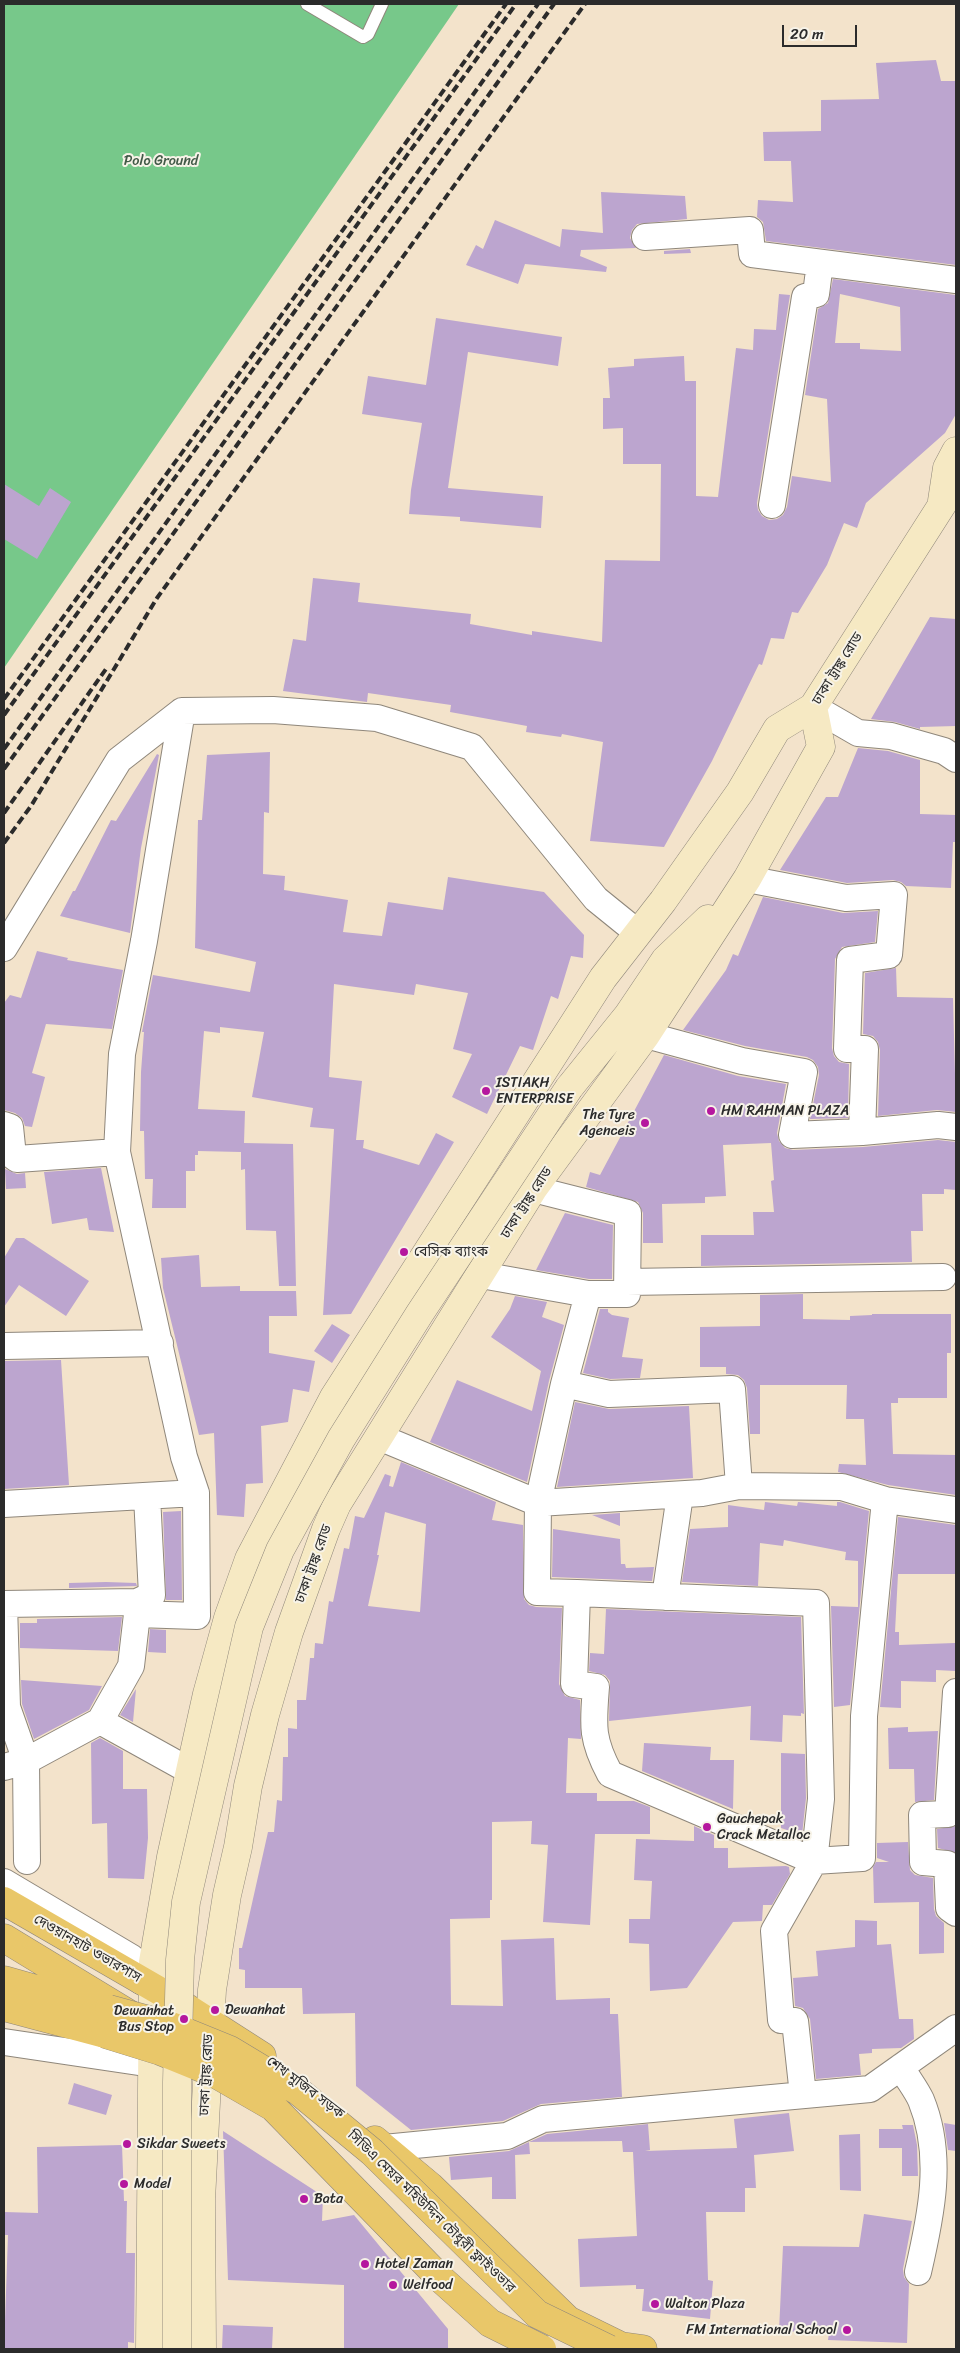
<!DOCTYPE html>
<meta charset="utf-8">
<style>
body{margin:0}
#map{position:relative;width:960px;height:2353px;overflow:hidden;background:#f3e3cb;font-family:Sriracha,sans-serif}
canvas{display:block}
.frame{position:absolute;inset:0;border:5px solid #2b2b2b;pointer-events:none}
.scale{position:absolute;left:782px;top:25px;width:75px;height:22px;box-sizing:border-box;border:2px solid #2b2b2b;border-top:0;padding-left:6px;font-size:15px;line-height:18px;white-space:nowrap;color:#2b2b2b;-webkit-text-stroke:4px #f7f3e8;paint-order:stroke}
</style>
<div id="map">
<canvas width="960" height="2353"></canvas>
<div class="frame"></div>
<div class="scale">20 m</div>
</div>
<script>
const ctx = document.querySelector('canvas').getContext('2d');
ctx.lineJoin = 'round';
function fill(path, color) { ctx.fillStyle = color; ctx.fill(path, 'evenodd'); }
function stroke(path, color, width, dash) { ctx.strokeStyle = color; ctx.lineWidth = width; ctx.lineCap = dash ? 'butt' : 'round'; ctx.setLineDash(dash || []); ctx.stroke(path); }
function drawText(font, color, halo, rows, align = 'center') {
  ctx.font = font + ' Sriracha,"Noto Sans Bengali",sans-serif'; ctx.lineWidth = 4; ctx.setLineDash([]); ctx.textBaseline = 'middle'; ctx.strokeStyle = halo; ctx.fillStyle = color; for (const [text, x, y, turn = 0] of rows) {
    ctx.save(); ctx.translate(x, y); ctx.rotate((+turn || 0) * Math.PI / 180); ctx.textAlign = isNaN(turn) ? turn : align; if (halo) ctx.strokeText(text, 0, 0); ctx.fillText(text, 0, 0); ctx.restore();
  }
}
fill(new Path2D(`
 M4,4H459L4,668Z`), '#77c88a');
fill(new Path2D(`
 M936,60L941,81H956V265L766,241L763,222L757,217L758,200L793,202L791,161H764L763,132L821,131V100L879,99L876,63Z
 M601,192L685,196L687,219L637,224L632,230L630,238L636,248L581,250L580,256L607,267L606,272L525,264L518,284L466,265L476,245L483,249L495,220L560,247L562,229L603,233Z
 M690,249L691,253L664,254V251Z
 M833,279L956,295V414L945,433L866,503L857,528L844,523L827,565L798,613L792,612L784,639L771,638L762,665L759,664L712,761L664,847L590,841L603,742L562,734L561,737L526,732L527,726L450,712L451,705L368,693L367,702L283,691L293,639L306,641L313,578L360,583L358,602L471,614L470,624L532,635V631L602,642L605,560L660,561L661,464H623V428L603,429V398H610L608,368L634,366V359L684,356L685,381H696V496L718,497L736,348L753,350L754,329L776,330L779,294L790,295L757,503L758,510L762,516L769,520L777,519L783,515L787,507L792,476L831,482L827,399L805,395L818,309L828,303ZM840,294L900,307L901,351L860,349V343H835Z
 M436,318L562,337L558,366L468,352L448,488L543,496L541,528L460,521V517L409,514L411,490L422,423L362,414L368,376L426,385Z
 M4,484L39,506L50,488L71,502L37,559L4,539Z
 M930,617L956,619V726L920,727V729L895,722L871,719Z
 M858,748L888,751L920,760V814L956,815V842H953L951,888L906,886L901,882L893,880L847,883L780,870L826,797H838Z
 M270,752L269,813L264,812L263,874L285,876L284,890L348,900L343,932L382,936L388,902L443,910L448,877L544,892L584,935L583,958L571,956L558,999L551,996L533,1050L520,1046L487,1114L452,1097L472,1054L453,1049L468,993L416,984L414,995L334,984L329,1077L362,1081L356,1140H364L363,1148L419,1165L436,1133L454,1142L351,1314L323,1315L334,1129L310,1127L313,1108L252,1097L264,1032L220,1027V1033L204,1031L198,1109L245,1111L244,1143L293,1144L296,1286H279L276,1231L246,1230L245,1169L241,1170V1152L198,1151V1155H195V1171H186V1208H152L153,1179H145L144,1131H140L141,1072L144,1032H142L153,975L250,992L256,962L195,948L198,820H202L207,755Z
 M157,754L159,755L141,848L130,933L60,916L73,891H75L111,820L116,821Z
 M763,897L843,913L878,911L875,942L842,947L835,959L832,1048L834,1056L839,1062L849,1064L848,1118L810,1119L819,1075L818,1067L813,1060L807,1057L745,1046L683,1030L726,970L733,954L738,956Z
 M37,951L68,958L67,960L123,970L112,1029L46,1024L32,1073L45,1077L32,1127L25,1126L22,1118L15,1113L4,1110V1003L10,995L21,998Z
 M896,968L897,997L953,998L956,1112L937,1110L878,1116L880,1050L878,1042L873,1036L863,1034L865,973Z
 M664,1055L738,1076L786,1084L777,1133L779,1141L785,1148L793,1150L863,1147L938,1140L956,1142V1190L944,1189V1194H922L923,1231H911L912,1262L701,1266V1235H754L753,1212H774L771,1181L774,1180L771,1143L723,1145L726,1196L705,1197V1203L662,1204L663,1243H643V1213L638,1202L586,1187L590,1172L600,1175Z
 M101,1168L114,1232L89,1230L87,1218L52,1224L44,1172Z
 M5,1169L17,1174L25,1173L26,1188L6,1189Z
 M565,1213L613,1225L612,1279H589L536,1270Z
 M16,1238H24L89,1281L66,1316L19,1285L4,1307V1258Z
 M199,1255L201,1287L240,1286V1291H296L297,1316H269V1353L315,1361L309,1392L293,1389L288,1422L261,1426L263,1483L246,1484L244,1517L217,1515L214,1433L199,1435L163,1288L161,1258Z
 M803,1294V1319L850,1320V1316L872,1315V1314H951V1353H947V1398H898V1403H891L893,1454L956,1455V1495L888,1485L838,1472L839,1464L866,1465L864,1419H846L847,1385H760V1434H750L747,1388L744,1380L738,1375L726,1374V1367H700V1327L760,1326V1295Z
 M515,1296L547,1302L542,1317L564,1325L549,1381L527,1482L430,1442L457,1380L532,1411L541,1371L491,1337L510,1309Z
 M600,1309H608V1312L612,1315L629,1318L622,1357L643,1359L640,1378L610,1379L583,1373Z
 M332,1324L350,1335L332,1363L314,1351Z
 M61,1360L69,1485L4,1489V1361Z
 M575,1402L609,1409L689,1406L693,1478L557,1487Z
 M401,1462L496,1502L492,1520L523,1525L524,1599L529,1605L536,1607L562,1608L559,1684L565,1696L580,1700L581,1739L568,1738L566,1793H597V1801H634L650,1807V1834H595L590,1925L543,1922L548,1845L531,1844L532,1821L492,1822V1900H490V1918L450,1919L451,2005L503,2006L501,1940L554,1938L556,2000L610,1998V2014H618L622,2097L541,2104L503,2121L411,2130L356,2086L355,2013L303,2014L302,1988H245V1970L239,1969V1948H242L268,1832H274L277,1800L282,1801L283,1757H288V1728L297,1729V1700H306L310,1658H314L315,1643L323,1644L329,1601L333,1602L344,1548L349,1549L355,1516L364,1518L385,1474L391,1476L389,1486L393,1487ZM385,1512L426,1524L420,1612L368,1606L379,1555H377Z
 M765,1502L797,1506L798,1502L837,1506V1502H840L869,1511L850,1705L834,1707L831,1606L858,1607V1561L845,1560L846,1552L784,1540L783,1546L760,1543L758,1586L682,1582L690,1529L728,1527V1505L764,1510Z
 M181,1511L182,1600H166L163,1512Z
 M620,1513V1526L592,1515Z
 M898,1517L956,1525V1574H898L895,1632H899V1645L955,1643V1671L936,1670V1682L901,1681V1708L880,1707Z
 M553,1529L620,1539L621,1564H625L626,1568L654,1567L652,1581L552,1577Z
 M106,1582L136,1583L137,1586L69,1588V1583Z
 M606,1609L801,1617L804,1714L801,1713V1716L783,1715L782,1742L750,1740L751,1706L609,1721L610,1681L605,1675L589,1671L590,1653L604,1654Z
 M122,1617L118,1651L20,1648V1623H37V1619Z
 M150,1629L166,1630V1653L148,1652Z
 M21,1680L102,1686L89,1710L34,1739L22,1704Z
 M136,1689L133,1722L120,1715Z
 M908,1727V1732L938,1731L934,1800L915,1802L914,1769H889L888,1728Z
 M100,1738L123,1751V1789H147L148,1838L144,1879L108,1878L107,1823L92,1824L91,1743Z
 M644,1743L711,1747L710,1760H734L733,1809L642,1771Z
 M781,1753L805,1754L806,1798L802,1835L781,1828Z
 M694,1826L714,1835V1848H728V1868L786,1866L789,1867L790,1874L772,1905H763L762,1921L733,1922L687,1988L650,1991L649,1944L629,1943V1919H650L652,1881L634,1880L636,1839L694,1841Z
 M956,1826V1853L938,1848L937,1829Z
 M908,1842L910,1870L915,1875L933,1878L934,1909L936,1916L944,1923V1953L919,1954V1902L874,1903L873,1867L876,1862H889L877,1858V1843Z
 M855,1920L877,1921V1945L891,1944L899,2019H913L914,2039L901,2048L872,2049V2053L859,2054L861,2075L816,2079L810,2019L803,2008L795,2006L793,1978L818,1976L816,1951L855,1947Z
 M74,2083L112,2095L106,2115L68,2104Z
 M789,2113L794,2151L754,2155L756,2188H745V2212H706L708,2280L713,2281L710,2319L642,2311L644,2289H636V2285L580,2287L578,2239L637,2236L633,2152H623L622,2141L529,2142L547,2134L648,2124L650,2150L645,2151L737,2148L734,2119Z
 M944,2123L956,2125V2151L948,2150Z
 M902,2125H913L917,2145L918,2176H902V2148H879V2129H903Z
 M223,2131L323,2196L322,2221L354,2215L448,2329V2349H344V2285L228,2280Z
 M860,2134L861,2191L840,2190L839,2135Z
 M529,2142L530,2154L515,2155L516,2199H492V2177L451,2180L449,2157L509,2151Z
 M122,2145L124,2201H127L126,2253H135L134,2343L128,2342V2349H4L8,2235H4V2212L38,2213L37,2147Z
 M864,2214L912,2221L903,2269L904,2277L909,2284L907,2343L828,2340L829,2333L779,2331L783,2246L859,2247Z
 M223,2325L273,2327L272,2349H222Z`), '#bca5cf');
const lane = new Path2D(`
 M307,4L363,37L368,34L382,4`);
const street = new Path2D(`
 M645,237L750,230L752,254L956,280
 M772,505L805,297L816,294L820,263
 M813,707L858,733L891,736L944,751L956,759
 M747,879L846,898L894,895L889,955L850,960L847,1049H865L862,1132L938,1125L956,1127
 M4,948L119,760L182,711L273,710L377,718L472,747L596,899L638,933
 M646,1035L742,1061L804,1072L792,1135L862,1132
 M4,1125L10,1127L13,1156L17,1159L117,1152
 M533,1189L628,1213L627,1294H588
 M481,1275L588,1294L564,1384
 M627,1282L943,1277
 M4,1346L160,1343
 M379,1437L538,1503L702,1493L739,1486L842,1487L885,1500L956,1510
 M739,1486L732,1389L609,1394L564,1384L538,1503L537,1592L577,1593L574,1684L596,1687C593,1725 591,1739 610,1774L814,1861L862,1858L864,1716L885,1500
 M4,1504L196,1493
 M577,1593L816,1603L821,1799L814,1861L774,1931L781,2020L795,2021L803,2095
 M665,1597L680,1495
 M137,1602L152,1595L147,1496
 M4,1604L137,1602V1614L197,1616L196,1493L184,1457L117,1152L122,1054L144,941L182,711
 M4,1604L7,1707L26,1761L27,1861
 M956,1692L948,1814L922,1815L923,1862L947,1864L949,1908L956,1913
 M100,1721L190,1771
 M4,1767L26,1761L100,1721L131,1666L137,1614
 M4,1882L132,1958L141,1981
 M4,2042L152,2064
 M901,2067C907,2078 916,2089 921,2100C944,2156 931,2216 918,2272
 M384,2148L507,2136L543,2119L870,2089L956,2028`);
const secondary = new Path2D(`
 M942,501L947,468L956,451
 M569,1088L628,1015L665,960L708,919
 M150,2349L153,1962L171,1857L207,1694L228,1618L249,1559L334,1397L603,978L663,901L740,792L777,729L813,707
 M202,2349L201,2200L209,2043L212,1990L227,1895L238,1847L248,1786L265,1715L289,1632L326,1529L337,1504L533,1189L646,1035L747,879L821,747L813,707L956,483`);
const highway = new Path2D(`
 M4,1901L170,1997L262,2056
 M4,1938L134,2017
 M4,1980L99,2007
 M4,2007L105,2034
 M375,2140L430,2186L568,2320L621,2346L643,2349`);
stroke(lane, '#8f877b', 14);
stroke(street, '#8f877b', 28);
stroke(secondary, '#8f877b', 29);
stroke(highway, '#8f877b', 29);
stroke(lane, '#fff', 12);
stroke(street, '#fff', 26);
stroke(secondary, '#f6e9c3', 28);
stroke(highway, '#e9c769', 28);
stroke(new Path2D(`
 M4,699L506,4
 M4,715L516,4
 M4,749L538,4
 M4,769L554,4
 M4,813L106,669
 M4,843L31,806L157,598L585,4`), '#2b2b2b', 4, [8, 4]);
const secondaryBridge = new Path2D(`
 M177,2349V2082L180,1960L186,1902L249,1627L280,1550L341,1439L420,1313L569,1088`);
const highwayBridge = new Path2D(`
 M109,2009L171,2026L230,2050L298,2091L372,2152L537,2314L609,2349
 M105,2034L160,2051L214,2073L273,2107L441,2279L490,2323L542,2349`);
stroke(secondaryBridge, '#8f877b', 29, []);
stroke(highwayBridge, '#8f877b', 29, []);
stroke(secondaryBridge, '#f6e9c3', 28);
stroke(highwayBridge, '#e9c769', 28);
for (const [x, y, r, color] of [
 [486,1091,5,"#b5179e"],
 [711,1111,5,"#b5179e"],
 [645,1123,5,"#b5179e"],
 [404,1252,5,"#b5179e"],
 [707,1827,5,"#b5179e"],
 [215,2010,5,"#b5179e"],
 [184,2019,5,"#b5179e"],
 [127,2144,5,"#b5179e"],
 [124,2184,5,"#b5179e"],
 [304,2199,5,"#b5179e"],
 [365,2264,5,"#b5179e"],
 [393,2285,5,"#b5179e"],
 [655,2304,5,"#b5179e"],
 [847,2330,5,"#b5179e"]
]) { const dot = new Path2D(); dot.arc(x, y, r, 0, 2 * Math.PI); ctx.fillStyle = color; ctx.fill(dot); stroke(dot, '#f7f3e8', 2); }
drawText('14px', '#425a48', '#f7f3e8', [
 ["Polo Ground",161,161]
]);
drawText('14px', '#2b2b2b', '#f7f3e8', [
 ["ঢাকা ট্রাঙ্ক রোড",838,669,-58],
 ["ঢাকা ট্রাঙ্ক রোড",527,1203,-57],
 ["ঢাকা ট্রাঙ্ক রোড",314,1564,-70],
 ["দেওয়ানহাট ওভারপাস",87,1949,30],
 ["ঢাকা ট্রাঙ্ক রোড",207,2075,-87],
 ["শেখ মুজিব সড়ক",305,2088,37],
 ["সিডিএ মেয়র মহিউদ্দিন চৌধুরী ফ্লাইওভার",431,2212,44]
]);
drawText('14px', '#2b2b2b', '#f7f3e8', [
 ["ISTIAKH",496,1083],
 ["ENTERPRISE",496,1099],
 ["HM RAHMAN PLAZA",721,1111],
 ["The Tyre",635,1115,"right"],
 ["Agenceis",635,1131,"right"],
 ["বেসিক ব্যাংক",414,1252],
 ["Gauchepak",717,1819],
 ["Crack Metalloc",717,1835],
 ["Dewanhat",225,2010],
 ["Dewanhat",174,2011,"right"],
 ["Bus Stop",174,2027,"right"],
 ["Sikdar Sweets",137,2144],
 ["Model",134,2184],
 ["Bata",314,2199],
 ["Hotel Zaman",375,2264],
 ["Welfood",403,2285],
 ["Walton Plaza",665,2304],
 ["FM International School",837,2330,"right"]
], 'left');
</script>
